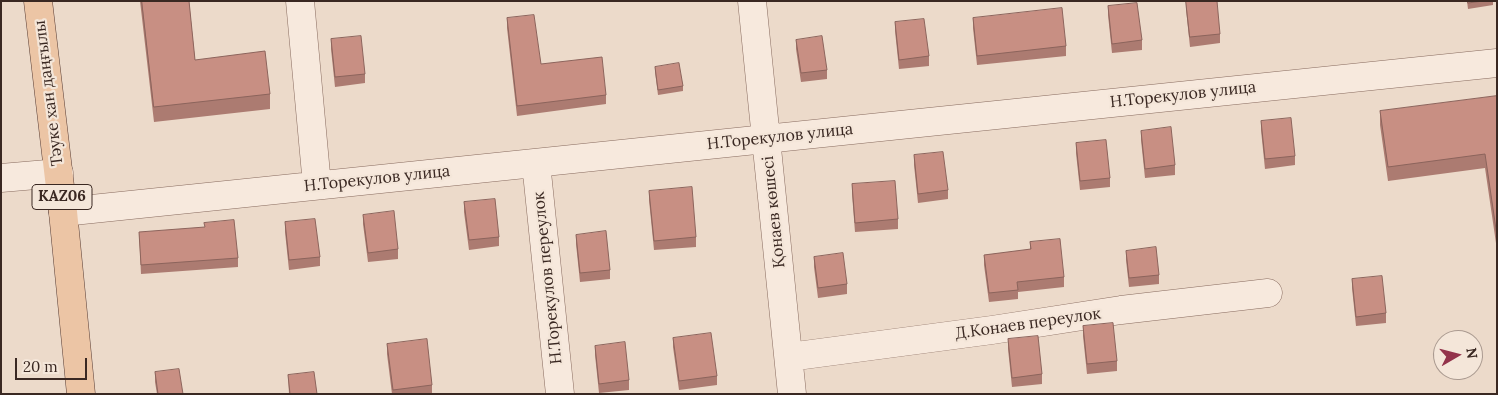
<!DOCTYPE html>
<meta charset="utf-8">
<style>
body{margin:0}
#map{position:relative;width:1498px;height:395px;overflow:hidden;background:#ecdaca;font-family:Lora,serif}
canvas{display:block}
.frame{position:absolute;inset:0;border:2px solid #3a2822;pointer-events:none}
.north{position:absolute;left:1433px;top:330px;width:50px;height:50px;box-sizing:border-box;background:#f4e6d9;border:1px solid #aa9a90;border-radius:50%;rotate:82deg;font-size:14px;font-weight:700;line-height:20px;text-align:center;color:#3a2822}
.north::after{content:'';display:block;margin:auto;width:18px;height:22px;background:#93334b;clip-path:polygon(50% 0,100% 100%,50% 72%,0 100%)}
.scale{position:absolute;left:15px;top:358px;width:72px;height:22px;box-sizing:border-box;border:2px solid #3a2822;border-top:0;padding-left:6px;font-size:15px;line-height:18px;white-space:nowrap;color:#3a2822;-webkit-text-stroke:4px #f4e6d9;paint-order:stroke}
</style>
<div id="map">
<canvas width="1498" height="395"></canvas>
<div class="frame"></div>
<div class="north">N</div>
<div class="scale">20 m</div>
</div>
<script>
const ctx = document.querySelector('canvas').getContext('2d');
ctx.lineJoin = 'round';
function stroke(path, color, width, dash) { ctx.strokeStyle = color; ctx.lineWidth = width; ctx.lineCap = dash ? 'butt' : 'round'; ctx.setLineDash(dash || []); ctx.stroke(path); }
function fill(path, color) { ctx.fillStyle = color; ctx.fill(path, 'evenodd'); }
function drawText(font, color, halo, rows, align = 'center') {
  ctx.font = font + ' Lora,serif'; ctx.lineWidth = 4.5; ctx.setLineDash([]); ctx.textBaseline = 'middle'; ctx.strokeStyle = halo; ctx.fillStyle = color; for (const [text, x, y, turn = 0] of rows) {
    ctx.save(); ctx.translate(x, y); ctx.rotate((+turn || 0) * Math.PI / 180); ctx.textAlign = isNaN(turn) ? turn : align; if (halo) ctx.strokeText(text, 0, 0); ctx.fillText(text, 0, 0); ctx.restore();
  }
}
const street = new Path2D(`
 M300,1L317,185
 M752,1L792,394
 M536,163L560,394
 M1,178L59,173
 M63,212L1497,63
 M789,357L992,330L1121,310L1268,293`);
const primary = new Path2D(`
 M38,1L63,212L81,394`);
stroke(street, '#886b5f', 29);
stroke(primary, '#573b33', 29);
stroke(street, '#f7e9dd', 28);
stroke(primary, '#ecc5a5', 28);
fill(new Path2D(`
 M140,1H189L195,60L270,94V109L154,122Z
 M1186,1L1220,34V43L1190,47L1186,9Z
 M1467,1H1493V5L1468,9Z
 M1108,6L1142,40V50L1112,53L1108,15Z
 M507,18L541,64L606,95V104L517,116L507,28Z
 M973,18L1066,46V56L977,65L973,28Z
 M895,22L929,56V66L899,69L895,31Z
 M331,39L365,74V83L335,87L331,49Z
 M796,40L827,70V79L801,82L796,49Z
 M655,67L683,86V91L658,95L655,72Z
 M1497,96V250L1485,168L1388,181L1380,125V111Z
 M1261,121L1295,156V165L1265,169L1261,130Z
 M1141,131L1175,165V175L1145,178L1141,140Z
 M1076,143L1110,178V187L1080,190L1076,153Z
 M914,155L948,190V199L918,203L914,165Z
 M852,184L898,219V229L855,232L852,194Z
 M649,191L696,237V247L654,250L649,200Z
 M464,202L499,237V246L469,250L464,212Z
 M363,215L398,249V259L368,262L363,224Z
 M285,222L320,257V266L289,270L285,232Z
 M139,232L238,258V267L141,274Z
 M576,235L610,270V279L580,282L576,244Z
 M1030,242L1064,277V287L1018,292V299L989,302L984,265V255L1030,250Z
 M1126,251L1159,275V284L1129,287L1126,260Z
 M814,257L847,284V294L818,298L814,267Z
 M1352,279L1386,313V323L1356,326L1352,288Z
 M1083,326L1117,361V371L1087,374L1083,336Z
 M673,338L717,376V385L679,390L673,347Z
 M1008,339L1042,374V384L1012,387L1008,349Z
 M387,344L432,385V394H392L387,354Z
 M595,346L629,380V390L599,393L595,355Z
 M155,372L183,394H157L155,382Z
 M288,375L317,394H289Z`), '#ac7b71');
const building = new Path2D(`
 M142,1H189L195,60L265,51L270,94L154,107Z
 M1186,1H1217L1220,34L1190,37Z
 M1468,1H1483L1468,3Z
 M1137,3L1142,40L1112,44L1108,6Z
 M1062,8L1066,46L977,56L973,18Z
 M534,15L541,64L602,57L606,95L517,106L507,18Z
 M924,19L929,56L899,60L895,22Z
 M361,36L365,74L335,77L331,39Z
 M822,36L827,70L801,73L796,40Z
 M679,63L683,86L658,90L655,67Z
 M1497,96V236L1485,154L1388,167L1380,111Z
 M1291,118L1295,156L1265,159L1261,121Z
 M1171,127L1175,165L1145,169L1141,131Z
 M1106,140L1110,178L1080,181L1076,143Z
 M943,152L948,190L918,194L914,155Z
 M895,181L898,219L855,223L852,184Z
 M692,187L696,237L654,241L649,191Z
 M495,199L499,237L469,240L464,202Z
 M394,211L398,249L368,253L363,215Z
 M315,219L320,257L289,260L285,222Z
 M234,220L238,258L141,265L139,232L205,227L204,223Z
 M606,231L610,270L580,273L576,235Z
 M1060,239L1064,277L1017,282L1018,290L989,293L984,255L1031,249L1030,242Z
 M1156,247L1159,275L1129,278L1126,251Z
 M843,253L847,284L818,288L814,257Z
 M1382,276L1386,313L1356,317L1352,279Z
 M1113,323L1117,361L1087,364L1083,326Z
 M711,333L717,376L679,381L673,338Z
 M1038,336L1042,374L1012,378L1008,339Z
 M427,339L432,385L393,390L387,344Z
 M625,342L629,380L599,384L595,346Z
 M179,369L183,394H158L155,372Z
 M314,372L317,394H290L288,375Z`);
fill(building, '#c88f83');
stroke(building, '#8c645c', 1);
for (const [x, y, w] of [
 [62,197,60]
]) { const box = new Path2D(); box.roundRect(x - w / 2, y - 12.5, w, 25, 4); ctx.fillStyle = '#f4e6d9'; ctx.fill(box); stroke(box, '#3a2822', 1); }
drawText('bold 15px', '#3a2822', null, [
 ["KАZ06",62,197]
]);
drawText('16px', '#3a2822', '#f4e6d9', [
 ["Тәуке хан даңғылы",49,93,-97],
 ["Н.Торекулов улица",1183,95,-6],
 ["Н.Торекулов улица",780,137,-6],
 ["Н.Торекулов улица",377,179,-6],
 ["Қонаев көшесі",774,212,-96],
 ["Н.Торекулов переулок",548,278,-96],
 ["Д.Конаев переулок",1028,324,-8]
]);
</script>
